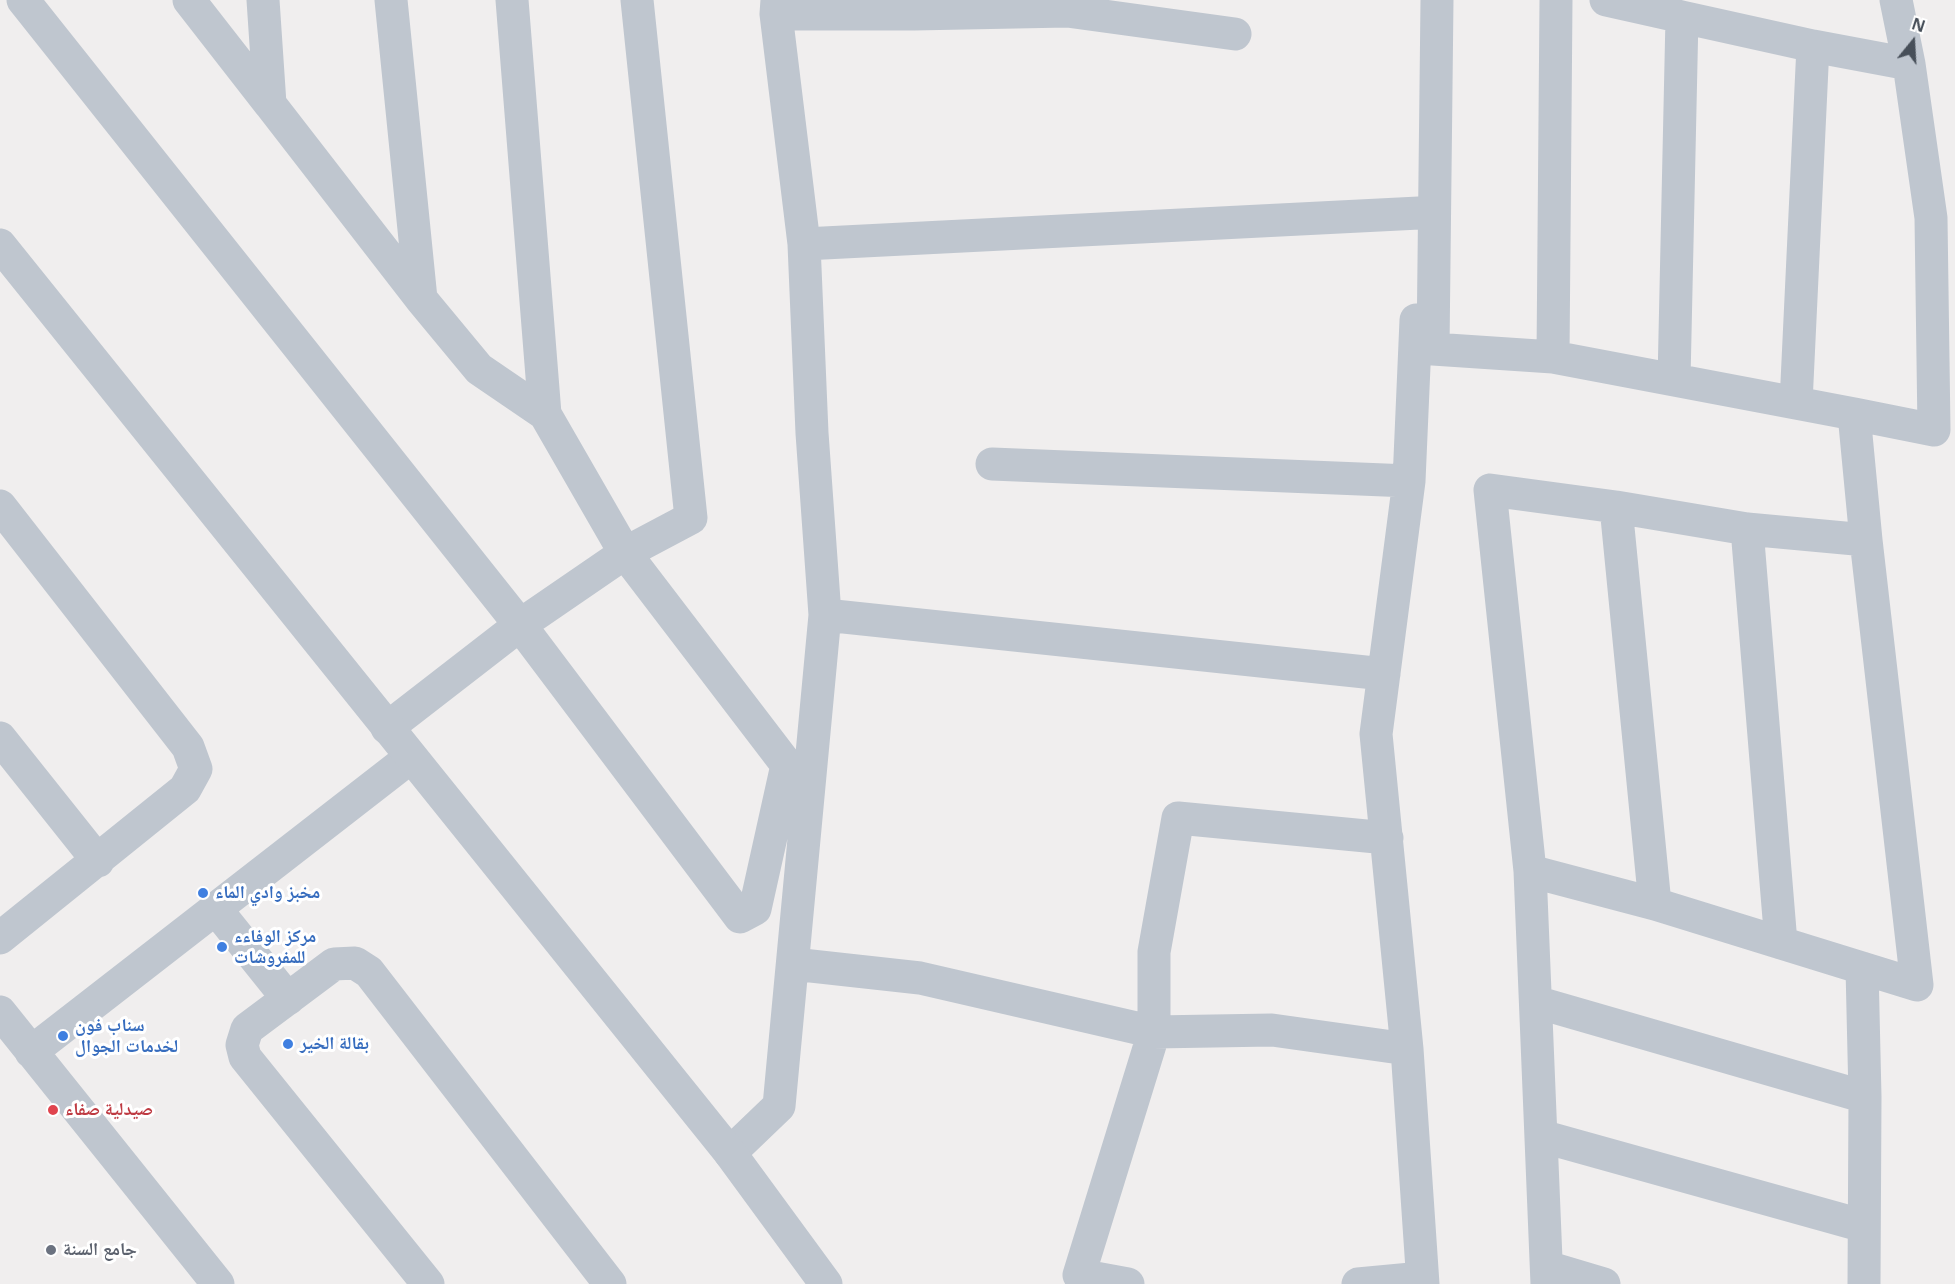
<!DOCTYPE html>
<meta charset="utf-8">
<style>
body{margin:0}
#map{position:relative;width:1955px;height:1284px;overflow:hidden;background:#f0eeee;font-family:"Noto Sans",sans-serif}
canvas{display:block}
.north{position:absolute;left:1883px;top:12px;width:60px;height:60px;-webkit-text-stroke:4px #fff;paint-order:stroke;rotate:18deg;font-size:16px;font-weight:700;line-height:24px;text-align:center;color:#474f59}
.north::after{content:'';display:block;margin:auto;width:21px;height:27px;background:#474f59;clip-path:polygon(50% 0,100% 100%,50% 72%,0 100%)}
</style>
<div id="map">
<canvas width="1955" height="1284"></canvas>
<div class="north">N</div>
</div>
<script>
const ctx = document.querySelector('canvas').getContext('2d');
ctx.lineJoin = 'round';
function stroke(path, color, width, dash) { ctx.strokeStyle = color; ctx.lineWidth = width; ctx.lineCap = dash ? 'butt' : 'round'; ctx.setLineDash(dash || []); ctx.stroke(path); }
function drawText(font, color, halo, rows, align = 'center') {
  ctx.font = font + ' "Noto Sans","Noto Naskh Arabic",sans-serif'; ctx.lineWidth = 6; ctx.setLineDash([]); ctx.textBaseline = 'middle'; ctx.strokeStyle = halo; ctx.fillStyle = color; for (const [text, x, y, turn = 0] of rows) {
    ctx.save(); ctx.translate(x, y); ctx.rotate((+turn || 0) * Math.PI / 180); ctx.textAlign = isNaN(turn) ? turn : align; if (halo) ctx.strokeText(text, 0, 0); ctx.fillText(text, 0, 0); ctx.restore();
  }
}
stroke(new Path2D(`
 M23,0L520,625L740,917L755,909L787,765L625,553L691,518L637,0
 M189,0L270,104
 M263,0L270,104L421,299
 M391,0L421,299L479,369L545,414
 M1437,0L1433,349L1553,357L1854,414L1866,540L1917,985L1655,904L1530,871
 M1606,0L1682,17L1674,380
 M1896,0L1909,64
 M776,14H914L1067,11L1235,34
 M1682,17L1813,46L1796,403
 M1813,46L1909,64L1931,218L1934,430L1854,414
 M804,244L1419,213
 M1416,320L1409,481L1376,734L1407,1049L1423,1284
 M1553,357L1556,0
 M992,464L1409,481
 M0,506L188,747L196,769L185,789L0,938
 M1616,507L1655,904
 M1747,529L1781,943
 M825,615L1384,674
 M387,728L520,625L625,553L545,414L512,0
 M0,738L98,861
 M215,908L288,999
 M793,964L920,978L1154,1032L1272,1030L1407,1049
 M1862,968L1865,1097L1864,1284
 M1536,1002L1865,1097
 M0,1012L218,1284
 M31,1052L411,757
 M1541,1136L1864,1226
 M730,1153L779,1106L825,615L812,433L804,244L776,14L777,0
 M1547,1267L1604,1284
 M428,1284L245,1057L242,1045L247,1029L334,964L355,963L369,972L610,1284
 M1128,1284L1079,1275L1154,1032V952L1178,818L1387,838
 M1358,1284L1422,1278
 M1547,1284L1530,871L1490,490L1616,507L1747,529L1866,540`), '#bfc6cf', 33);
stroke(new Path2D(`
 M0,245L730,1153L826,1284`), '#bfc6cf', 33);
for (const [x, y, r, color] of [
 [203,893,6,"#3f7fe0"],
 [222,947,6,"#3f7fe0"],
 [63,1036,6,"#3f7fe0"],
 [288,1044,6,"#3f7fe0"],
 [53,1110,6,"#e0444e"],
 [51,1250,6,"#6b7280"]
]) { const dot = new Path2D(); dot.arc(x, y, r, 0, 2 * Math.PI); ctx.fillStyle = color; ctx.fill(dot); stroke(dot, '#fff', 2); }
drawText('bold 18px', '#366cbe', '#fff', [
 ["مخبز وادي الماء",215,893],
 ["مركز الوفاءء",234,937],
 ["للمفروشات",234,958],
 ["سناب فون",75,1026],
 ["لخدمات الجوال",75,1047],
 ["بقالة الخير",300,1044]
], 'left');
drawText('bold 18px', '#be3a42', '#fff', [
 ["صيدلية صفاء",65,1110]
], 'left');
drawText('bold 18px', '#5b616d', '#fff', [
 ["جامع السنة",63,1250]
], 'left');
</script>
